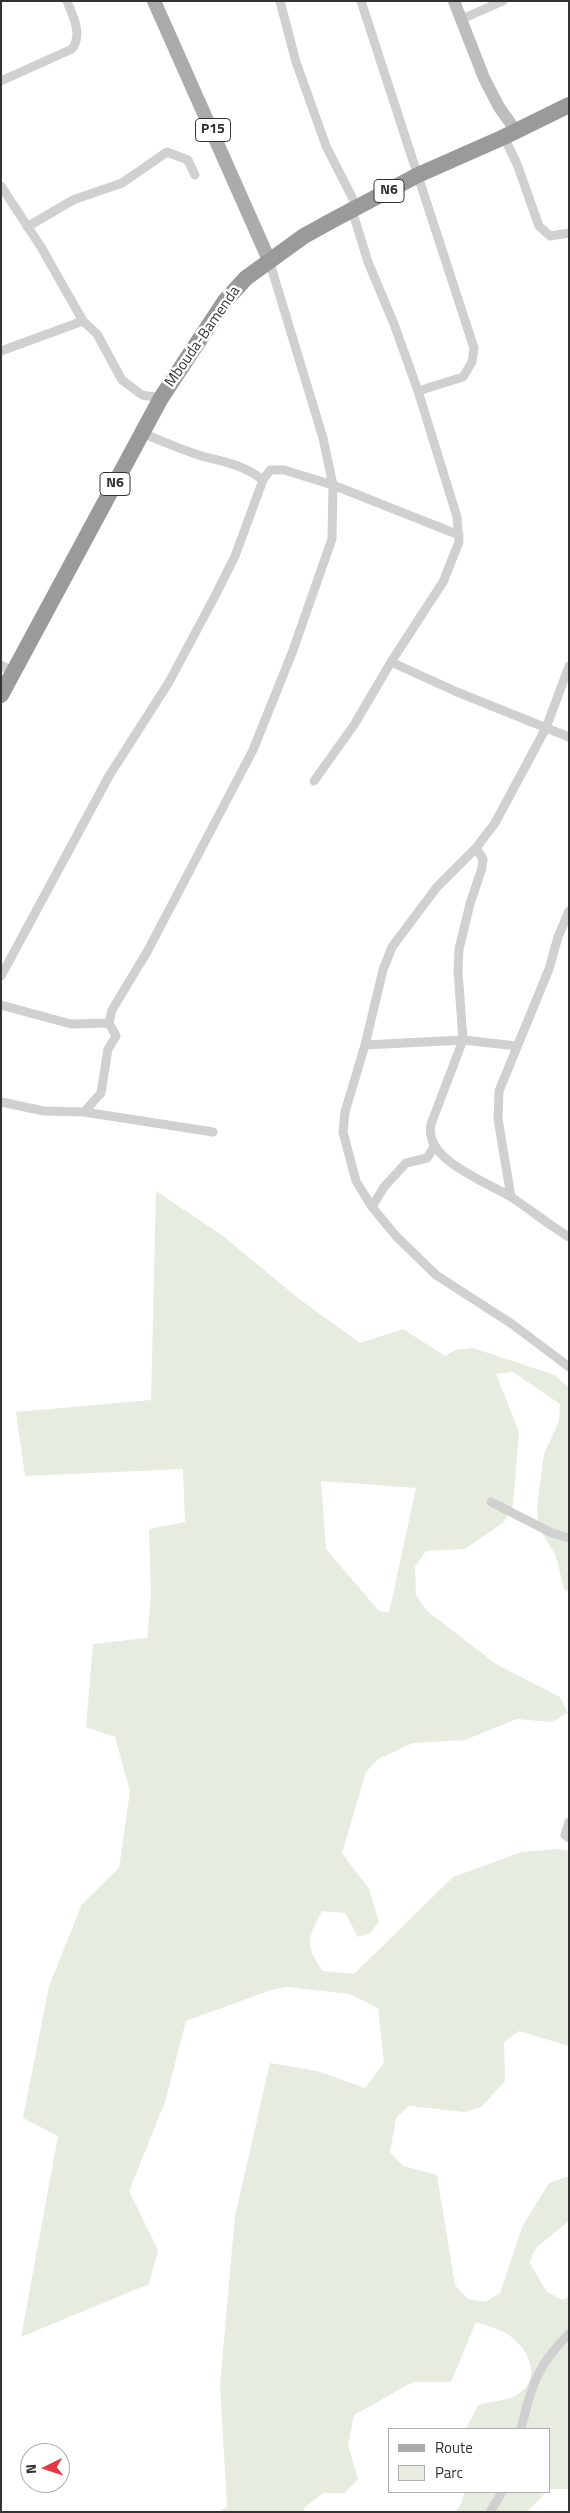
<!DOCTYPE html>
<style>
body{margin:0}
#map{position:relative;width:570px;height:2513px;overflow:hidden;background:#fff;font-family:"Titillium Web",sans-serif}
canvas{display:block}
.frame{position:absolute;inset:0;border:2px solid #333;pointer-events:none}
.legend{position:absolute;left:388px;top:2428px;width:162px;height:65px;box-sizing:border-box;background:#fff;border:1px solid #adadad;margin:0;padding:6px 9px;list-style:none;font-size:15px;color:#333}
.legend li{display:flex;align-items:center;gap:10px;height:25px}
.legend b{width:25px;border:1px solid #adadad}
.north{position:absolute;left:20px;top:2443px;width:50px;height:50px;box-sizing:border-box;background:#fff;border:1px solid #adadad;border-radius:50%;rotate:266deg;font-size:14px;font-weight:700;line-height:20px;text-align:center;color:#333}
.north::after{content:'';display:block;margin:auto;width:18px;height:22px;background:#e63946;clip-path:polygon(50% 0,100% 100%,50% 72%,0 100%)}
</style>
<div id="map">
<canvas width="570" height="2513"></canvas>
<div class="frame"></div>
<ul class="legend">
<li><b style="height:6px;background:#ababab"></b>Route</li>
<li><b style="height:14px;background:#e6ecdf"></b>Parc</li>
</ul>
<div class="north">N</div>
</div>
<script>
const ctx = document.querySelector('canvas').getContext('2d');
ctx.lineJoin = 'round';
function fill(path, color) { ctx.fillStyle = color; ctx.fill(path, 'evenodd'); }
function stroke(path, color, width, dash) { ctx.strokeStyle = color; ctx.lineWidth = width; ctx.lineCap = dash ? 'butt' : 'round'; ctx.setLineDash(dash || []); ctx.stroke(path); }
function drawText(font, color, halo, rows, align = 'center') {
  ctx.font = font + ' "Titillium Web",sans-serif'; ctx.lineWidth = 5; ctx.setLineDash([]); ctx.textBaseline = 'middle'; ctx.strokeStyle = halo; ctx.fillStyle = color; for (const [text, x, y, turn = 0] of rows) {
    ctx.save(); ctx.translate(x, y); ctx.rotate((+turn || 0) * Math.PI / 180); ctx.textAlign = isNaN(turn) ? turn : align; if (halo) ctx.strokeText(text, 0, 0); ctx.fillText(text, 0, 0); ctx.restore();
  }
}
fill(new Path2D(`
 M156,1191L223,1236L298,1298L360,1343L403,1329L445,1356L456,1350L473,1348L555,1375L569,1388V1592L564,1589L556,1556L538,1527L537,1506L544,1454L559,1421L560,1404L513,1372L496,1374L519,1432L513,1505L504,1522L465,1549L426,1551L415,1567L416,1595L427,1611L496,1664L560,1697L568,1713L552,1722L517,1719L465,1740L413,1743L378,1759L366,1772L342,1853L369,1889L379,1921L371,1933L358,1937L345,1913L322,1911C308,1939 304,1945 323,1971L354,1974L453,1877L521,1852L557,1849L569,1851V2046L519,2031L504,2042L505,2081L481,2107L465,2112L409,2106L396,2118L390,2152L403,2166L437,2175L455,2285L468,2299L485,2302L500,2293L522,2227L549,2183L569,2176V2221L537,2247L529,2262L547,2292L563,2300L569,2297V2489H549V2429H466L478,2405C489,2402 503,2401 513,2397C544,2382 531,2351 509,2335C501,2329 486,2326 476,2322L451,2382H413L354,2415L348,2445L358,2479L345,2493H323L304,2508L303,2512H218L227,2507L220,2385L235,2216L270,2063L317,2071L365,2088L384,2063L378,2008L349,1994L287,1987L271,1990L186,2021L165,2102L129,2191L158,2250L149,2284L21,2337L58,2136L23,2118L49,1986L82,1904L119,1868L130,1791L115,1737L86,1727L93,1644L147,1638L151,1596L149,1529L185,1522L183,1469L25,1476L16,1412L151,1400ZM321,1481L416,1488L389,1613L378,1610L326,1549Z
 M465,2492H546L527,2512H455L461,2504Z`), '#e6ecdf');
stroke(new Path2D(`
 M280,1L296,62L326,146L357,207
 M361,1L474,348L472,362L463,377L418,391
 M462,19L503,1
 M1,81L72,49C83,34 73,17 67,1
 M504,137L517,164L539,226L550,236L569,233
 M1,186L41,247L83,321L97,334L122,380L142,395L161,398
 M27,227L73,200L122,183L167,152L188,160L195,175
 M1,351L83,321
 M142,433C162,441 184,451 205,457C227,462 245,466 263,480
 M391,662L457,692L569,737
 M1,665L13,672
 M569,666L546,728L495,823L476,848L437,887L392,947L383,970L365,1045L345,1112L343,1132L356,1181L372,1207L396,1236L436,1275L512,1324L569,1367
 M314,781L354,725L391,662L443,582L459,542L457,517L418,391L394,324L368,262L352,210
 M476,848L483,859L482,868L470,904L459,949L458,971L463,1040L431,1124C423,1160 487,1182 511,1197C531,1210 549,1225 569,1237
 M1,976L109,776L169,682L215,596L235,556L263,480L270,470H284L333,485L459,535
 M1,1005L71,1024L109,1023L112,1010L147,952L253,750L292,653L332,539L333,485L323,438L269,260
 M365,1045L463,1040L517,1046
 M1,1102L44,1111L84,1112L213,1132
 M84,1112L101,1093L108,1049L116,1036L109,1023
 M511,1197L498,1119L499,1091L549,969L558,937L569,911
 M372,1207L384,1187L406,1163L427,1158L434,1147
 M491,1502L552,1533L569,1538
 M569,1822L565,1835L569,1838
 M521,2429C531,2387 537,2365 569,2334
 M490,2512L502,2492`), '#d0d0d0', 9);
stroke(new Path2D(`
 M454,1L484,78L499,107L516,131`), '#bdbdbd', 12);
stroke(new Path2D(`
 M154,1L269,260`), '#ababab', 14);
stroke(new Path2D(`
 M1,695L161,398L225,301L246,278L304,236L333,220L418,175L504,137L569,105`), '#9a9a9a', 16);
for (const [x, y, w] of [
 [213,130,35],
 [389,191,30],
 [115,484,30]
]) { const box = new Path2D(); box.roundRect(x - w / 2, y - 11.5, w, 23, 4); ctx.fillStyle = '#fff'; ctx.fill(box); stroke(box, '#333', 1); }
drawText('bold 14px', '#333', null, [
 ["P15",213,130],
 ["N6",389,191],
 ["N6",115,484]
]);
drawText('15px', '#333', '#fff', [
 ["Mbouda-Bamenda",203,337,-55]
]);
</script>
